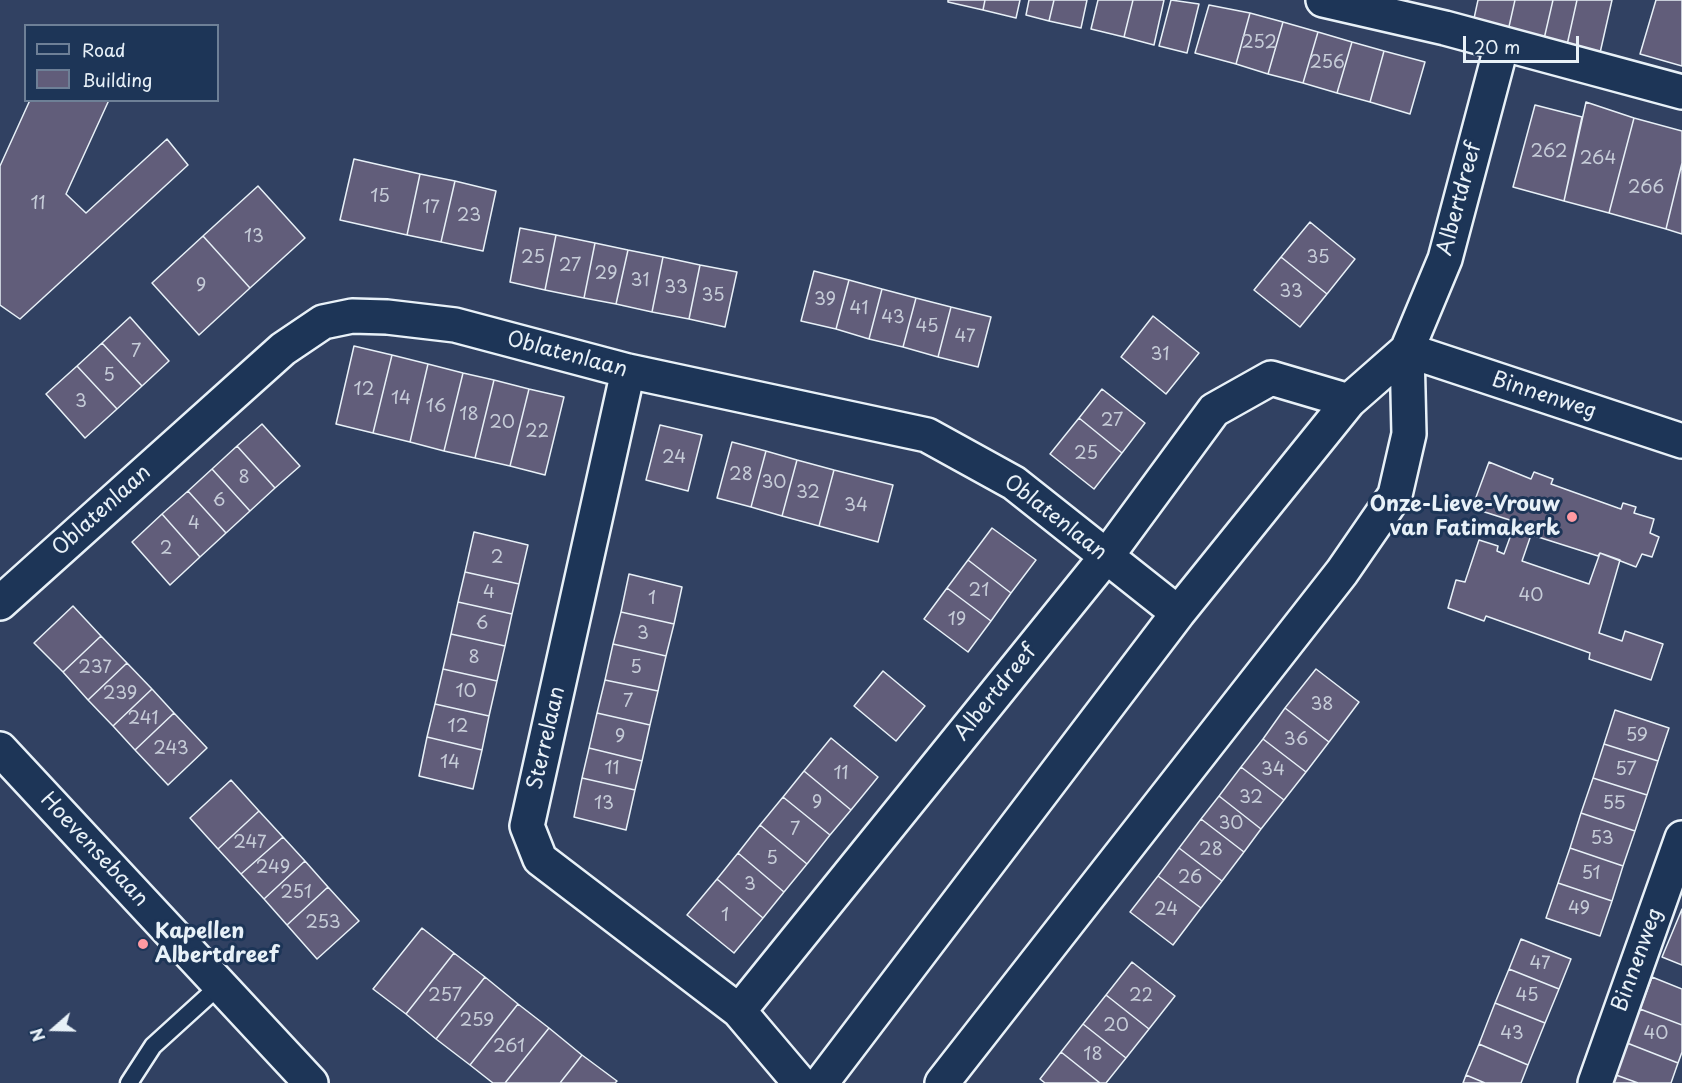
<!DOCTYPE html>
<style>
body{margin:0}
#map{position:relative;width:1682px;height:1083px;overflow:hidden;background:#314162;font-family:"Playpen Sans",sans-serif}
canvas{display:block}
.legend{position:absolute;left:24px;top:24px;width:195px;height:78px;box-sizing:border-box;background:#1d3557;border:2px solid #6e8097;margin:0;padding:8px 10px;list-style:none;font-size:18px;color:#e8f1f8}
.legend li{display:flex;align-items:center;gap:12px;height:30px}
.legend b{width:30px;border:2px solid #6e8097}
.north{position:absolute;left:24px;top:999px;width:60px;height:60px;-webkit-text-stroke:4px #1d3557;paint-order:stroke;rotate:250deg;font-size:16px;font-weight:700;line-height:24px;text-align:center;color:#e8f1f8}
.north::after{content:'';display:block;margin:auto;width:21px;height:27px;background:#e8f1f8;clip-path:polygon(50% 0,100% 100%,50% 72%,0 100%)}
.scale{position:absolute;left:1463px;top:36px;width:116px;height:27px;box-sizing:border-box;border:3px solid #e8f1f8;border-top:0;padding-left:8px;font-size:18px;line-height:21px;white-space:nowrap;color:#e8f1f8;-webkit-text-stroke:4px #1d3557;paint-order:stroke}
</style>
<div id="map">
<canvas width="1682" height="1083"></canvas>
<ul class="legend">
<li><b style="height:8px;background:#1d3557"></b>Road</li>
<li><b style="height:16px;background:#615d7a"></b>Building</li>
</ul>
<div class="north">N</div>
<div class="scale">20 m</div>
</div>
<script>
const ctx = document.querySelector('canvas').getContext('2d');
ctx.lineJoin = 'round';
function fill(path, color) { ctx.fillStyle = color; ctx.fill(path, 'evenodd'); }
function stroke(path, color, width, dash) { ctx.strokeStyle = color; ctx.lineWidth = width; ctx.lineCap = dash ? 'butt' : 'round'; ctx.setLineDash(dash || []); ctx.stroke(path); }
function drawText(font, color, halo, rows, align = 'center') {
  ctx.font = font + ' "Playpen Sans",sans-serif'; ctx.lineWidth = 6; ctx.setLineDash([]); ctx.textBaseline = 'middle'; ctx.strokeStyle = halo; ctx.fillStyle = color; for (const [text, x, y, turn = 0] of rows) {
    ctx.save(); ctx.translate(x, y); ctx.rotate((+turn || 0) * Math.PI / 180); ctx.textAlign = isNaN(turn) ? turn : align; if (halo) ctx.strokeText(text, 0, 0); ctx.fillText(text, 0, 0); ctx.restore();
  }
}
const building = new Path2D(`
 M948,0H985L983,10L948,2Z
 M985,0H1020L1016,18L983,10Z
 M1029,0H1054L1049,21L1026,15Z
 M1054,0H1087L1081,28L1049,21Z
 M1098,0H1133L1124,37L1091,29Z
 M1133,0H1164L1154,45L1124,37Z
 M1171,0L1199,4L1187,53L1159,46Z
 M1478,0H1515L1508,31L1473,23Z
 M1515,0H1553L1544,39L1508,31Z
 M1553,0H1577L1567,45L1544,39Z
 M1577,0H1612L1600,53L1567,45Z
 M1656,0H1682V66L1640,54Z
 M1209,5L1250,13L1236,64L1195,53Z
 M1250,13L1283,22L1268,74L1236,64Z
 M1283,22L1318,32L1303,83L1268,74Z
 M1318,32L1352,42L1337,93L1303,83Z
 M1352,42L1384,51L1370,102L1337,93Z
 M1384,51L1425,62L1410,114L1370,102Z
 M30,100H109L66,194L86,213L167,139L188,165L20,319L0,305V166Z
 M1586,102L1634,118L1609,213L1564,201Z
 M1535,105L1582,117L1564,201L1513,187Z
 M1634,118L1682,131V163L1666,229L1609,213Z
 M354,159L420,174L407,235L340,220Z
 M1682,163V234L1666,229Z
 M420,174L455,181L441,242L407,235Z
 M455,181L496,191L483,251L441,242Z
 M258,186L305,238L250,288L203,236Z
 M1310,222L1355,259L1327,294L1281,257Z
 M520,228L556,235L545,290L510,282Z
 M556,235L595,243L584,298L545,290Z
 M203,236L250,288L199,335L152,283Z
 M595,243L628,250L616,304L584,298Z
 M628,250L663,257L652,312L616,304Z
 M663,257L700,265L689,319L652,312Z
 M1281,257L1327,294L1300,327L1254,290Z
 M700,265L737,272L725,327L689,319Z
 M814,271L849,280L836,329L801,321Z
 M849,280L882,289L869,339L836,329Z
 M882,289L916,298L903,347L869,339Z
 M916,298L951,307L938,357L903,347Z
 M951,307L991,317L978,367L938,357Z
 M1153,316L1199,353L1166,394L1121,357Z
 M130,317L169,361L142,386L102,343Z
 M102,343L142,386L117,409L77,366Z
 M354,346L392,355L373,433L336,424Z
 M392,355L428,364L410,442L373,433Z
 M428,364L463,373L444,451L410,442Z
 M77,366L117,409L85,438L46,394Z
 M463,373L494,380L475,458L444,451Z
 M494,380L529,389L510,466L475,458Z
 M529,389L564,397L545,475L510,466Z
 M1102,389L1145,423L1122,453L1079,418Z
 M1079,418L1122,453L1094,489L1050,454Z
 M262,424L300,466L275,488L237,446Z
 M660,425L702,435L688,491L646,480Z
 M732,442L766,451L751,507L717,498Z
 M237,446L275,488L250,511L212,469Z
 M766,451L797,460L782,516L751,507Z
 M797,460L834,470L819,526L782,516Z
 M1489,462L1531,479L1534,472L1553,479L1551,484L1618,508L1621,509L1623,503L1636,507L1634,513L1654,519L1650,533L1659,537L1652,557L1642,554L1636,567L1600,553L1598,556L1513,529L1516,522L1472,508Z
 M212,469L250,511L226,533L188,491Z
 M834,470L893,485L878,542L819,526Z
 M188,491L226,533L200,557L162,514Z
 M162,514L200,557L170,585L132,542Z
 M992,528L1036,560L1011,593L968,560Z
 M1513,529L1531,535L1522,561L1589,584L1600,553L1620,560L1599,633L1622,641L1625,631L1663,644L1651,680L1589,659L1590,653L1486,616L1484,621L1448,608L1456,580L1465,582L1479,540L1498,546L1497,551L1504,554Z
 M474,532L528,545L519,584L465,572Z
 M968,560L1011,593L991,621L947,588Z
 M465,572L519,584L512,614L458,602Z
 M629,574L682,587L674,624L621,612Z
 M947,588L991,621L968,652L924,619Z
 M458,602L512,614L505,646L451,634Z
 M73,606L101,636L63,672L34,643Z
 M621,612L674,624L666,656L613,644Z
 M451,634L505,646L497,681L443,669Z
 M101,636L127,663L88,700L63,672Z
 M613,644L666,656L658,691L605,680Z
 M127,663L152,689L113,726L88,700Z
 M443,669L497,681L489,716L435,704Z
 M1316,669L1359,702L1329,742L1285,708Z
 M883,671L925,706L896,741L854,706Z
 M605,680L658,691L650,725L597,713Z
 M152,689L174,713L135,750L113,726Z
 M435,704L489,716L482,750L427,737Z
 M1285,708L1329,742L1306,772L1263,739Z
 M1615,710L1669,728L1658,761L1604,744Z
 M174,713L207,748L168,785L135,750Z
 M597,713L650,725L642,761L589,748Z
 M427,737L482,750L473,789L419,776Z
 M831,738L878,777L851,810L804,771Z
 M1263,739L1306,772L1284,800L1241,767Z
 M1604,744L1658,761L1647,795L1593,778Z
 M589,748L642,761L635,790L582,778Z
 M1241,767L1284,800L1261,829L1219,796Z
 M804,771L851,810L830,835L783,797Z
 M582,778L635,790L626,830L574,817Z
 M1593,778L1647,795L1635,831L1581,813Z
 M231,780L259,811L218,849L190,818Z
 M1219,796L1261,829L1244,852L1201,819Z
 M783,797L830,835L807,864L760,825Z
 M259,811L283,837L241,874L218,849Z
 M1581,813L1635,831L1623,866L1570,848Z
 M1201,819L1244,852L1222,881L1179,848Z
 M760,825L807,864L784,892L738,853Z
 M283,837L305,861L264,899L241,874Z
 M1179,848L1222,881L1201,908L1158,876Z
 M1570,848L1623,866L1612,901L1558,883Z
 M738,853L784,892L763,918L717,879Z
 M305,861L328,887L287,925L264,899Z
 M1158,876L1201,908L1173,945L1130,912Z
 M717,879L763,918L734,953L687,915Z
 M1558,883L1612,901L1600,936L1546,918Z
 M328,887L359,921L317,959L287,925Z
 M1682,909V965L1662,957Z
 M422,928L454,953L406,1014L373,989Z
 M1521,939L1571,959L1559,989L1509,969Z
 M454,953L485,977L436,1039L406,1014Z
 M1132,962L1175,996L1149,1029L1106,995Z
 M1509,969L1559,989L1545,1023L1495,1003Z
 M485,977L518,1004L470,1065L436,1039Z
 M1652,977L1682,989V1025L1640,1009Z
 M1106,995L1149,1029L1126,1058L1083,1024Z
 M1495,1003L1545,1023L1528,1065L1479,1044Z
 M518,1004L549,1028L505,1083H493L470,1065Z
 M1640,1009L1682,1025V1052L1678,1063L1627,1043Z
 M1083,1024L1126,1058L1106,1083H1100L1061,1052Z
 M549,1028L582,1055L560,1083H505Z
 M1627,1043L1678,1063L1671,1083H1638L1616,1075Z
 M1479,1044L1528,1065L1521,1083H1485L1466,1075Z
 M1061,1052L1100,1083H1045L1040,1079Z
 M582,1055L617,1081L615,1083H560Z
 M1466,1075L1485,1083H1463Z
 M1616,1075L1638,1083H1613Z`);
fill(building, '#615d7a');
stroke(building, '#e8f1f8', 1.5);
const service = new Path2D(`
 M129,1083L153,1046L219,986`);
const minor = new Path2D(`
 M1407,350L1682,441
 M628,371L527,826L540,859L739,1011
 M0,603L283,349L323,322L352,316L387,317L455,325L628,371L927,435L1014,483L1178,613
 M800,1083L739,1011L1106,557L1214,410L1271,378L1349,401
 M821,1083L1178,613L1349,401L1407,350
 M942,1083L1342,572L1395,495L1409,434L1407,350L1445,259L1502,44
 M1595,1083L1682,838`);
const tertiary = new Path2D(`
 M1323,0L1445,28L1682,92
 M0,749L311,1083`);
stroke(service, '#e8f1f8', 21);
stroke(minor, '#e8f1f8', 38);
stroke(tertiary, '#e8f1f8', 38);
stroke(service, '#1d3557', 16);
stroke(minor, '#1d3557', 33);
stroke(tertiary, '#1d3557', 33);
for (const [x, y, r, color] of [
 [1572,517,6,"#ff9aa2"],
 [143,944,6,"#ff9aa2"]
]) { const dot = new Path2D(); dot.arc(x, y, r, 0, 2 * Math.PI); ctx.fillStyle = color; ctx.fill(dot); stroke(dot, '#1d3557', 2); }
drawText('18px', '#c6ccd8', null, [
 ["252",1259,43],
 ["256",1327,63],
 ["262",1549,152],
 ["264",1598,159],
 ["266",1646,188],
 ["15",380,197],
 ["11",38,204],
 ["17",431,208],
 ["23",469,216],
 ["13",254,237],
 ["25",533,258],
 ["35",1318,258],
 ["27",570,266],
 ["29",606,274],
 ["31",640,281],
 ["9",201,286],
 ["33",676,288],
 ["33",1291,292],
 ["35",713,296],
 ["39",825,300],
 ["41",859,309],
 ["43",893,318],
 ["45",927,327],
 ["47",965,337],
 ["7",136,352],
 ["31",1160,355],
 ["5",109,376],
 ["12",364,390],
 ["14",401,399],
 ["3",81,402],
 ["16",436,407],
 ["18",469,415],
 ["27",1112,421],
 ["20",502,423],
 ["22",537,432],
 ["25",1086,454],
 ["24",674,458],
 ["28",741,475],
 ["8",244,478],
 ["30",774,483],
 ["32",808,493],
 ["6",219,501],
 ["34",856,506],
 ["4",194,524],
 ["2",166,549],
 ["2",497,558],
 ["21",979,591],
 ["4",489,593],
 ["40",1531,596],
 ["1",652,599],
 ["19",957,620],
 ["6",482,624],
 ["3",643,634],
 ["8",474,658],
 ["237",95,668],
 ["5",636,668],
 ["10",466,692],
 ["239",120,694],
 ["7",628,702],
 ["38",1322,705],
 ["241",143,719],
 ["12",458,727],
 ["59",1637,736],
 ["9",620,737],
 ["36",1296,740],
 ["243",171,749],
 ["14",450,763],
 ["11",612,769],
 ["34",1273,770],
 ["57",1626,770],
 ["11",841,774],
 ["32",1251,798],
 ["9",817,803],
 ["13",604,804],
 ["55",1614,804],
 ["30",1231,824],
 ["7",795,830],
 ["53",1602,839],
 ["247",250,843],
 ["28",1211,850],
 ["5",772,859],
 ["249",273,868],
 ["51",1591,874],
 ["26",1190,878],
 ["3",750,885],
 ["251",296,893],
 ["49",1579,909],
 ["24",1166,910],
 ["1",725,916],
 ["253",323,923],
 ["47",1540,964],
 ["257",445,996],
 ["22",1141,996],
 ["45",1527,996],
 ["259",477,1021],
 ["20",1116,1026],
 ["43",1512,1034],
 ["40",1656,1034],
 ["261",509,1047],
 ["18",1093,1055]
]);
drawText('21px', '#e8f1f8', '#1d3557', [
 ["Albertdreef",1460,199,-75],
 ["Oblatenlaan",567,355,15],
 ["Binnenweg",1544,396,18],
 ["Oblatenlaan",102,511,-42],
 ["Oblatenlaan",1055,518,38],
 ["Albertdreef",996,693,-51],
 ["Sterrelaan",547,738,-77],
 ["Hoevensebaan",94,850,47],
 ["Binnenweg",1638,960,-70]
]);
drawText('bold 21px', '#e8f1f8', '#1d3557', [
 ["Onze-Lieve-Vrouw",1560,505],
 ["van Fatimakerk",1560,529],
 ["Kapellen",155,932,"left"],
 ["Albertdreef",155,956,"left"]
], 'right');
</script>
